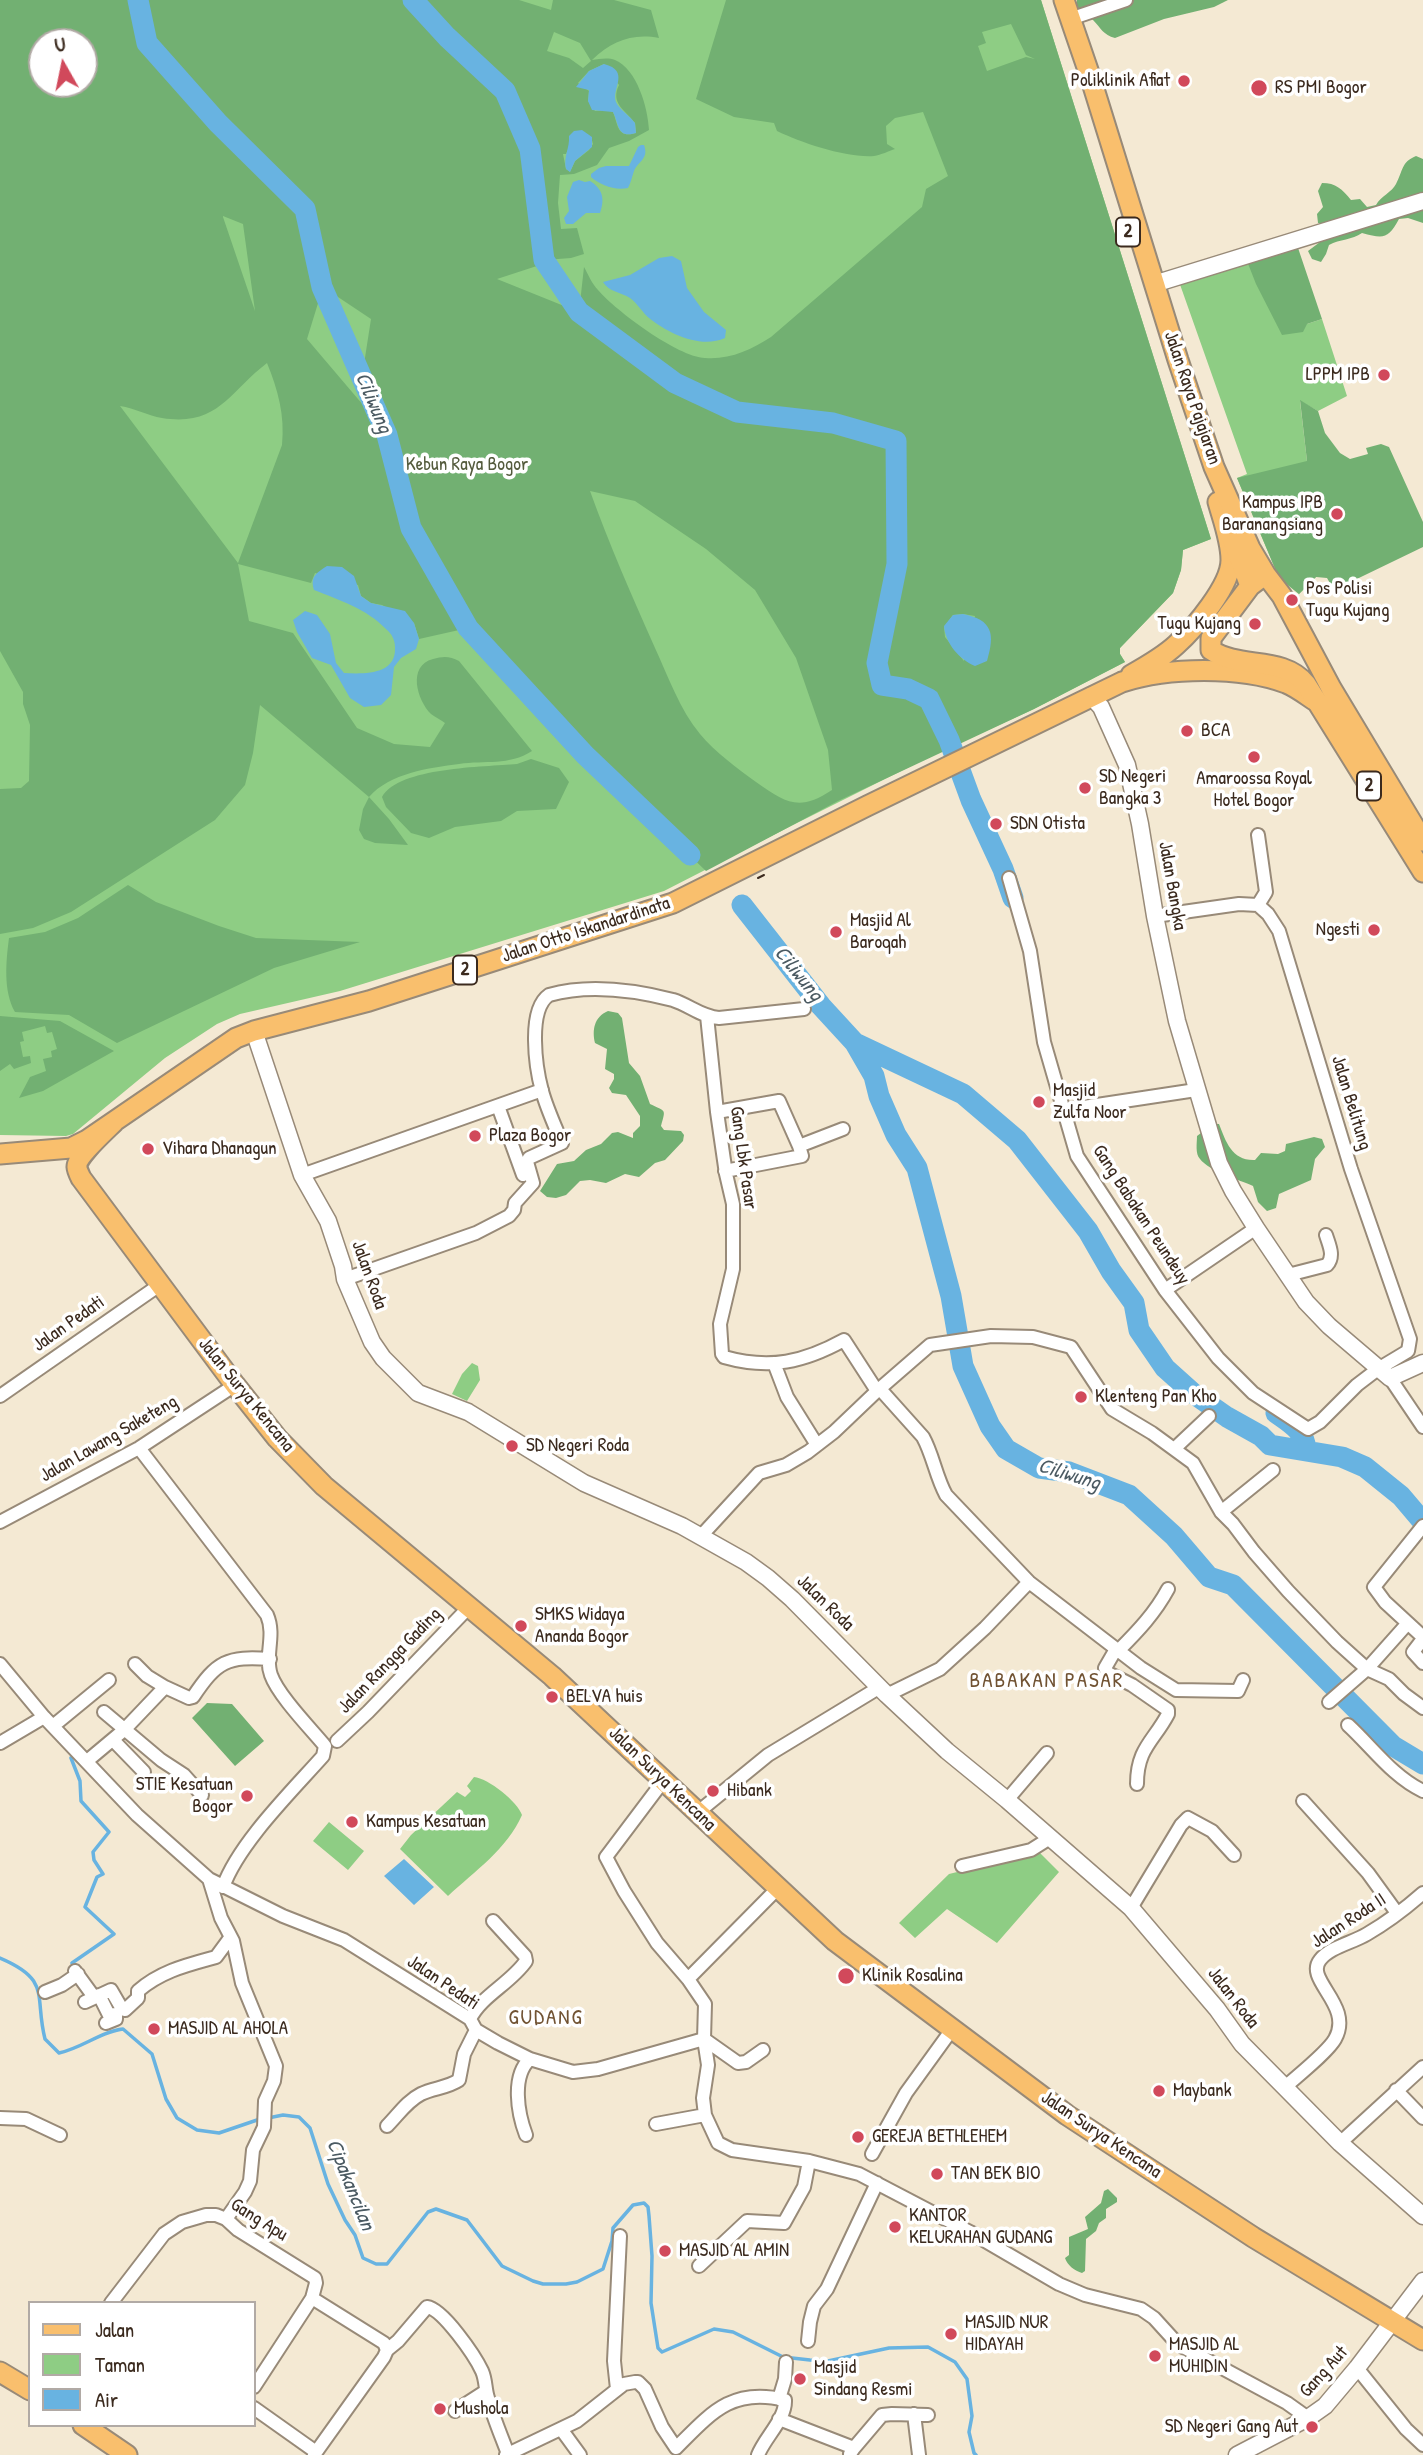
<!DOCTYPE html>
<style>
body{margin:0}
#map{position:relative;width:1423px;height:2455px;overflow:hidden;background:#f4e9d3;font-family:"Patrick Hand",sans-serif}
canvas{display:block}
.legend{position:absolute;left:28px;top:2301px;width:228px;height:126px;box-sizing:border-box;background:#fff;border:2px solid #b1aaa5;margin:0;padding:9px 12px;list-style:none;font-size:21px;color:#3b2a1e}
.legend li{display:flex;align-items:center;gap:14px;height:35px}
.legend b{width:35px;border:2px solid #b1aaa5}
.north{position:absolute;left:28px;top:28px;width:70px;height:70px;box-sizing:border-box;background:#fff;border:2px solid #b1aaa5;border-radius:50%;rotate:351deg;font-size:19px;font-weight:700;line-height:28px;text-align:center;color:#3b2a1e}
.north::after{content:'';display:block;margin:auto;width:24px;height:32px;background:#d1495b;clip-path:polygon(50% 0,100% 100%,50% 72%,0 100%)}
</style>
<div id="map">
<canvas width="1423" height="2455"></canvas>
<ul class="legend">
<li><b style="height:9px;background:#f9bf6d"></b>Jalan</li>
<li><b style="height:19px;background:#8ecd84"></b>Taman</li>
<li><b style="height:19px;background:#68b3e1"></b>Air</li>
</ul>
<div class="north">U</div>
</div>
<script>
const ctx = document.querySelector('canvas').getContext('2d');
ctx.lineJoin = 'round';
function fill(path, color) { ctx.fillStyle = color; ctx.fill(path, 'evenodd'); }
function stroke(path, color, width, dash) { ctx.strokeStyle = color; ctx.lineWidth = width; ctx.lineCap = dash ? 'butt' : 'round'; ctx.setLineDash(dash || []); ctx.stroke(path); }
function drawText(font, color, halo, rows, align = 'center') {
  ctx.font = font + ' "Patrick Hand",sans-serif'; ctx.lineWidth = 7; ctx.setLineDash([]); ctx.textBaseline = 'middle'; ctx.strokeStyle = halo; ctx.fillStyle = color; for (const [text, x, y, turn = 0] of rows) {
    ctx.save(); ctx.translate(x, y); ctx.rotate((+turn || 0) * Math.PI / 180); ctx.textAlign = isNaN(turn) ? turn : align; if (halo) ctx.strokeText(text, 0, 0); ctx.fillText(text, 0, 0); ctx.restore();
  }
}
fill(new Path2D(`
 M0,0H1041L1211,539L1183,550L1181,570L1173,593L1120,648V654L1125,662L1034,709L931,756L797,823L664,891L340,991L240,1014L217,1024L165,1058L73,1134L66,1136L0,1135ZM42,42H84V84H42Z
 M1245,256L1307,324L1322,319L1347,396L1318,411L1300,401L1307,461L1316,577L1299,594L1279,578L1237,478L1247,474L1177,276Z
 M472,1363L478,1366L480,1380L467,1401L452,1394L462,1374Z
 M474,1777C488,1778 518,1802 522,1815C507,1849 475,1871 448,1896L400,1849L411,1835L457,1792L465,1797L471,1791L467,1786Z
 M329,1822L364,1851L348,1870L313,1841Z
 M1039,1852L1059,1872L997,1943L947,1909L915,1938L899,1923L949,1874Z`), '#8ecd84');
fill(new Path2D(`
 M0,0H519L551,10L553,0H614L651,10L659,38C632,33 612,41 592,60C599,59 608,57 615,60C637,69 648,108 649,130L629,141L609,148L597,165L574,174L560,175L558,203L561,229L577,228L584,254L571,258L545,260L546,263L497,279L579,312L584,267C588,274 592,284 598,290C616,311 678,357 705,358C729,360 751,350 771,337L922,207L926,189L948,176L923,112L895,118L886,126L887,144L895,149C889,151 881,155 874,156C846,158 802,143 777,131L774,123L734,117L696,99L726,0H1041L1211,539L1183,550L1181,570L1173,593L1120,648V654L1125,662L1034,709L838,801L706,871L585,755L468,628L419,639L414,623L382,605L371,603L361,596L358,585L315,573L311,583L238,564L249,621L293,633L357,728L394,744L430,747L445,723C441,720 435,717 431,714C417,700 407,666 433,659C443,656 450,656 459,661L532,751C509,766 485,760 459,764C429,768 390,773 369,797L389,819L408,845L375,843L364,839L359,830L363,809L369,797L260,705L253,753L245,785L215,820L71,912L33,928L0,934V789L21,788L29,781L30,725L23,704V692L0,651ZM1011,24L1026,55L1035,59L1026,57L987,71L978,46L986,43L982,32ZM554,32L580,43L591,61L583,68L569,58L547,51ZM42,42H84V84H42ZM604,64L619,85C610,103 625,110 635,123L636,133C617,139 618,124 613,112L608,110L595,111L588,101L589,91L578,83L589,71ZM569,136L591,137L593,144L589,150L575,161L570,172L566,169L563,154H566L570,145ZM223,216L243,224L255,311L223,217ZM323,287L371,319L362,377L386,432L307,339ZM267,363C278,390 285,415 282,445L238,563L120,406C135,408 148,416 162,418C218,427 229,392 267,363ZM590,491L635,501L706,549L755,590L796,658L828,750L832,790C799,812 786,803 756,782C737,768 715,752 700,734C680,710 668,676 655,648C632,596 609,544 590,491ZM963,614L975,616L964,661L945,637L944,627L953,615Z
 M1077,0H1228L1214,7L1164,19L1115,38C1103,35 1101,28 1093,20C1085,12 1075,15 1077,0Z
 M1416,156L1423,159V223L1408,218L1399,219C1388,239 1384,239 1362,233C1352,240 1340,239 1329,245L1326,254L1321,262L1312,259L1308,251L1324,239L1327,224L1318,223L1317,214L1323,207L1318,191L1322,183C1336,183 1342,189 1351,200L1360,199L1367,207L1376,205C1381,196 1392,192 1396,184C1403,171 1401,162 1416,156Z
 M1296,242L1322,319L1307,324L1303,332L1282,335L1256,284L1245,256Z
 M1300,400L1318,411L1325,433L1340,453L1350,459L1368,454L1366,448L1381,444L1389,447L1423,522V547L1334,590L1327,578L1316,577L1299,594L1279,578L1237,478L1307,461Z
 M531,759L559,768L569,782L556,809L517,811L501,821L455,827L429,838L411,833L386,807L382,797C399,767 484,767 517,764Z
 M128,885L156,902L219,926L256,938L360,942L274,968L117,1043L69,1015L15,1012C3,991 6,961 9,938L45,932L78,918Z
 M608,1011L618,1013L622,1018L629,1063L640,1076L650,1104C666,1112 666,1108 661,1126L664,1130L681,1131L684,1135L683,1141L665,1160L655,1163L639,1177L625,1174L606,1183L590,1180L580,1181L566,1195L556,1198L547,1197L540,1191L557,1164L574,1161L586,1150L601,1144L612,1133L618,1132L633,1138V1133L640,1126V1116L626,1095L612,1093L609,1088L614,1079V1074L605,1069L607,1049L595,1043C592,1030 594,1017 608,1011Z
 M0,1016L60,1021L114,1051L43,1091L19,1098L30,1077L46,1071L43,1059L52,1057L51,1051L57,1049L52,1032L47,1033L45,1026L22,1032L24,1041L20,1042L23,1057L30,1056L31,1063L14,1069L10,1064L0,1071Z
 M1213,1124H1219C1226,1142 1232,1161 1255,1160L1261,1153L1278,1154L1285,1151L1286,1144L1314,1137L1322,1139L1325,1147L1315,1159L1311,1180L1279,1194L1276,1208L1267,1211L1258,1202L1253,1186C1240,1180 1209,1171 1200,1159C1195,1154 1197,1143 1197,1136Z
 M207,1703L232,1704L264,1741L235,1766L192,1718Z
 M1108,2189L1117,2198V2202L1106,2209V2218L1099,2223L1096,2231L1086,2239L1085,2271L1082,2273C1075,2271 1067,2265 1065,2258L1069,2255V2237L1088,2229L1085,2217L1101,2203L1104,2191Z`), '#72b072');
fill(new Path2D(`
 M604,64C631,71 611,89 616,102C619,109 630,116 635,123L636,133C617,139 619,124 613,112L592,110L588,101L589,90L576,87L589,71Z
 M582,130L592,137V147L575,161L570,172L566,169C563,157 570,148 569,136L574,131Z
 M641,145H644C649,159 639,160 634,171C632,177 631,182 628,188C615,191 600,185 591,177V174L599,168L606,166H629L638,147Z
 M579,180L585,182L590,181C603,189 605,199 600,213H586L573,224H566L564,218L569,211L567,197L573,182Z
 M672,256L681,261L687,288L704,312L726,330L725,338C701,349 669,334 649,318C642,312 638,304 630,298C621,292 609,292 603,282L630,275L659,258Z
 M327,566L342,567L354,576L361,596L371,603L405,611L414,623L419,639L416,649L401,658L394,667L391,695L381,705L364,707L350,698L331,665L312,658L297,632L293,620L305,611L317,615L330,634L336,663L344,673C364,674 396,675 395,648C395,640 392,634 386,629C367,609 339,600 314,590C310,577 316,573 327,566Z
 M963,614C993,620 995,634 987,661L975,666C960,660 945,643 944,626L953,615Z
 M404,1859L434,1887L414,1905L384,1876Z`), '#68b3e1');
stroke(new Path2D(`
 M71,1758L80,1781L81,1801L109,1832L93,1852L94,1860L103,1874L97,1877L85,1907L114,1934L72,1963
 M0,1958C52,1980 34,1996 45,2039L59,2053C82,2048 102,2031 123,2029L152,2054L166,2099L177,2118L197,2130L219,2133L260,2119
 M268,2118L283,2115L299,2117L310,2128L328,2184L345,2220L355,2235L363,2258L376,2264H387L428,2212L436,2209L467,2220L502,2266L533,2281L543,2284H566L577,2282L603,2269L612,2241L613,2228L633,2205L644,2203L648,2207L649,2216L652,2256L651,2303L658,2348L662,2352L714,2329L733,2332L783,2357L810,2360L828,2361L889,2348L928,2347L955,2362L967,2379L972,2416L969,2432L974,2453L976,2455`), '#68b3e1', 3.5);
stroke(new Path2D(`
 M138,0L147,43L218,123L305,209L322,287L387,435L411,528L468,628L585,755L690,855
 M413,0L447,37L505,91L530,149L544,260L579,312L675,383L737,412L833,423L896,441L897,564L877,663L882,685L908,689L929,699L949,740L971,800L1003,869L1013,898
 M742,905L821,1006L855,1043L963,1094L1017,1140L1088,1231L1111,1271L1134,1303L1139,1330L1165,1368L1194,1394L1227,1417L1261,1436L1270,1445L1342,1457L1365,1467L1401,1496L1423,1522
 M855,1043L874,1076L879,1096L896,1135L917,1168L951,1296L963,1366L990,1426L1006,1449L1039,1468L1069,1472L1129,1495L1174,1536L1209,1577L1233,1585L1393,1746L1423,1764
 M1276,1413C1290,1423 1305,1431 1306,1450`), '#68b3e1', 21);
const minor = new Path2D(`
 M1070,19L1126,0
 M1009,878L1030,951L1044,1042L1077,1156L1165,1290L1218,1358L1253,1393L1308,1429L1320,1422L1357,1385L1378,1369L1408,1351L1410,1339L1351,1169L1279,931L1268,914L1258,905L1266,892L1258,835
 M1155,916L1239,904L1258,905
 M707,1016L717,1112L726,1174L733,1204V1269L720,1324L722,1354L724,1357C770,1370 804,1362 844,1340L877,1391
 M498,1106L523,1175
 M1064,1110L1196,1090
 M717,1112L779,1101L799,1146
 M725,1171L802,1156L799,1146L843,1129
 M302,1175L542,1090
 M1288,1275L1327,1265C1335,1256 1329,1245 1326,1235
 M345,1279L476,1233L509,1216L514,1210L515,1203L533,1183L527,1162L529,1158L562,1143C555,1126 547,1109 542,1091C536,1069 527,1010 549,995C588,984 634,990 673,1000C689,1005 702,1017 719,1018L804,1009
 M1165,1290L1256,1228
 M774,1363L787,1397L817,1445
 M1390,1378L1423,1427
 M880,1389L923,1437C933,1455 936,1477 946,1495L1029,1582L1141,1668L1176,1690L1238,1691L1243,1680
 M0,1396L161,1284
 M139,1448L267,1615C276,1636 264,1656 271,1675C278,1695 310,1728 325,1746L323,1756C291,1792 239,1843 223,1887
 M1174,1449L1209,1416
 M1221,1512L1273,1470
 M0,1522L139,1448L235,1385
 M1423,1526L1374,1587L1385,1602L1423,1637
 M701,1536L759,1473L786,1465L808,1452L834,1432L877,1391L930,1345L991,1336L1033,1337L1071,1347L1112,1409L1152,1433L1193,1463L1221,1512L1233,1524L1254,1552L1288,1591L1337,1642L1367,1669L1389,1679L1404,1694L1423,1708
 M1423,1639L1413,1652L1423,1663
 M1116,1649L1105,1668L1108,1673L1132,1685L1168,1710V1714C1154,1741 1137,1748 1137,1784
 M1119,1650C1138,1631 1155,1613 1168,1589
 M0,1664L44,1717L137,1815L209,1879L283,1916L344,1940L470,2019L476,2030L498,2043L530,2059L573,2072L598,2069L704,2039
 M165,1687L189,1698L193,1697C217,1661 227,1656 270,1659
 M887,1695L940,1669L985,1628L1029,1582
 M1329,1702L1367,1669L1408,1623
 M104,1712L161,1760L184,1775L202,1795
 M1348,1725C1372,1747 1393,1777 1423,1791
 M53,1726L109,1680
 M113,1740L144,1772
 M337,1741L368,1712L470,1606
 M0,1743L44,1717
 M87,1761L124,1730L165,1687L147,1676L135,1664
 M664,1780L606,1857L624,1891L657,1943L688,1979L705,2004L704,2039L708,2065L703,2098L705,2115L718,2143L732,2150L809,2161L859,2174L970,2232L1059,2284L1085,2295L1141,2309L1154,2318L1174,2340L1183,2347L1287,2403L1308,2418
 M1007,1800L1047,1753
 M1303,1801L1368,1873L1397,1913
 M697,1813L768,1755L880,1687
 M962,1866L1031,1850L1050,1838
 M209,1879L221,1918L233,1941L242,1983L276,2066L274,2081L265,2101L264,2127L253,2150L250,2181L245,2192L226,2219
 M1131,1908L1181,1825L1188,1818L1212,1831L1234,1855
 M75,1971L94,1997
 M688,1979L777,1889
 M45,1992L62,1985L78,1974
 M99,1995L109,2015L116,2014V2019L106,2023
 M85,2002L111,1990L122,2009L125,2010L138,1998V1991C161,1971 187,1965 216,1957L230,1938
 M470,2019C481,1996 511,1983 526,1961L525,1956L493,1921
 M704,2039L738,2063L746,2062L763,2050
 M1284,2088C1297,2076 1327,2053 1335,2039C1354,2005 1304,1980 1320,1960C1330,1947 1352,1943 1367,1934C1386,1923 1406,1908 1423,1893
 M1396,2090L1423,2118
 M0,2118L26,2119L60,2135
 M656,2124L705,2115
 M387,2126C398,2115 407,2101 421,2094C433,2088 447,2088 459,2080L464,2054L476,2030
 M526,2135C518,2114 511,2076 530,2059
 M1340,2143L1423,2067
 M872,2154L906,2093L953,2028
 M699,2266L747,2221L784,2223L804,2187L809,2161
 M312,2298L384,2343L387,2350L384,2357L314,2455
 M111,2303L164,2234L182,2222L206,2215H216L226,2219L238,2230L315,2278L316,2283L312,2298L254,2387
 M808,2341L810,2322L814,2306L827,2289L877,2183
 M387,2350L398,2341L427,2307C443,2309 475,2356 482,2371C486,2380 485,2389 488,2398C493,2417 501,2435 508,2454
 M1357,2368L1406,2429L1423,2445
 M617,2389L614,2361L620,2236
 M779,2399L785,2379L786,2362
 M254,2408L316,2452
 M455,2411L486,2391
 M914,2414L919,2455
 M779,2419L854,2448L850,2454
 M561,2429L580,2455
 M854,2448L882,2415L892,2414L928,2415
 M506,2455L577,2421L624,2384L635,2382H638L645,2389L662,2427L676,2448C711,2413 732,2387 785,2400C786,2419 765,2437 758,2455`);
const tertiary = new Path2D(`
 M1154,284L1423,201
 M1091,696L1101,707L1127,765L1140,824L1155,916L1177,1021L1219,1163L1233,1191L1256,1228L1306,1302L1329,1326L1390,1378L1423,1363
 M254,1031L302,1175L328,1221L343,1266L345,1279L372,1342L383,1358L418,1393L468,1412L584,1483L682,1526L746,1562L768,1578L792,1599L887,1695L947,1751L1007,1800L1131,1908L1217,2009L1242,2044L1340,2143L1423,2216
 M1237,2455L1308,2418L1325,2406L1357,2368L1423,2281`);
const primary = new Path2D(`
 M1131,675C1147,666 1163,657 1176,645C1195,628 1231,585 1231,560C1231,541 1223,520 1218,502
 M114,1122C105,1131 76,1157 77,1167C77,1169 80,1176 81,1178L235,1385L277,1438L324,1486L552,1676L835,1941L1067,2115L1253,2237L1423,2340
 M0,1154L71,1148L87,1140L236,1038L254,1031L369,1001L673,903L867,806L1122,682C1168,667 1240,666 1286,683C1296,687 1305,694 1314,700
 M0,2372L30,2390
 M83,2425L127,2455`);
const trunk = new Path2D(`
 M1064,0L1090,76L1178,360L1214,467L1250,548L1266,575L1282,596L1331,688L1423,841
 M1227,525L1250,586
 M1258,580L1250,586L1211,638V650C1240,670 1282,655 1306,684L1423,872`);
stroke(minor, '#988a78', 16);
stroke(tertiary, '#988a78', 19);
stroke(primary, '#988a78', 23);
stroke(trunk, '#988a78', 23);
stroke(minor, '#fff', 12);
stroke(tertiary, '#fff', 16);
stroke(primary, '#f9bf6d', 19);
stroke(trunk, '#f9bf6d', 19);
stroke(new Path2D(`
 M758,878L764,875`), '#3b2a1e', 2);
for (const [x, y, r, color] of [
 [1184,81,7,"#d1495b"],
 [1259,88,9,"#d1495b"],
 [1384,375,7,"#d1495b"],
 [1337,514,7,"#d1495b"],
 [1292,600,7,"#d1495b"],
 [1255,624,7,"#d1495b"],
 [1187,731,7,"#d1495b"],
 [1254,757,7,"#d1495b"],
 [1085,788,7,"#d1495b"],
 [996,824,7,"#d1495b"],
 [1374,930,7,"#d1495b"],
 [836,932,7,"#d1495b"],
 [1039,1102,7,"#d1495b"],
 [475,1136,7,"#d1495b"],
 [148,1149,7,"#d1495b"],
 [1081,1397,7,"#d1495b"],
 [512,1446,7,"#d1495b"],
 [521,1626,7,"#d1495b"],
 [552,1697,7,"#d1495b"],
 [713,1791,7,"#d1495b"],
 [247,1796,7,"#d1495b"],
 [352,1822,7,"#d1495b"],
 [846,1976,9,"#d1495b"],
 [154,2029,7,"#d1495b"],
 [1159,2091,7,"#d1495b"],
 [858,2137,7,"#d1495b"],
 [937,2174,7,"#d1495b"],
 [895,2227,7,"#d1495b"],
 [665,2251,7,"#d1495b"],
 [951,2334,7,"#d1495b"],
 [1155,2356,7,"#d1495b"],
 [800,2379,7,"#d1495b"],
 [440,2409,7,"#d1495b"],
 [1312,2427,7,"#d1495b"]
]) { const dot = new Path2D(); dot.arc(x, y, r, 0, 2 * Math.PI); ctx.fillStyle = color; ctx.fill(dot); stroke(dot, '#fff', 2.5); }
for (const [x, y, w] of [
 [1128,232,24],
 [1369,786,24],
 [465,970,24]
]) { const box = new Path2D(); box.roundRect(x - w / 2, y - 14.5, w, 29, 5); ctx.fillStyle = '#fff'; ctx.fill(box); stroke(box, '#3b2a1e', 2); }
drawText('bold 18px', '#3b2a1e', null, [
 ["2",1128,232],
 ["2",1369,786],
 ["2",465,970]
]);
drawText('19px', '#3b2a1e', '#fff', [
 ["Poliklinik Afiat",1170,81,"right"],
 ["RS PMI Bogor",1275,88],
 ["LPPM IPB",1370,375,"right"],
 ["Kampus IPB",1323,503,"right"],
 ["Baranangsiang",1323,525,"right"],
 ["Pos Polisi",1306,589],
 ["Tugu Kujang",1306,611],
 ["Tugu Kujang",1241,624,"right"],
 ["BCA",1201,731],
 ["SD Negeri",1099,777],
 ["Bangka 3",1099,799],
 ["Amaroossa Royal",1254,779,"center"],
 ["Hotel Bogor",1254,801,"center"],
 ["SDN Otista",1010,824],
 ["Masjid Al",850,921],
 ["Baroqah",850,943],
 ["Ngesti",1360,930,"right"],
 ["Masjid",1053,1091],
 ["Zulfa Noor",1053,1113],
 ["Plaza Bogor",489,1136],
 ["Vihara Dhanagun",162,1149],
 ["Klenteng Pan Kho",1095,1397],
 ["SD Negeri Roda",526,1446],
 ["SMKS Widaya",535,1615],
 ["Ananda Bogor",535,1637],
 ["BELVA huis",566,1697],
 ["STIE Kesatuan",233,1785,"right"],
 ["Bogor",233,1807,"right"],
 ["Hibank",727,1791],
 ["Kampus Kesatuan",366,1822],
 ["Klinik Rosalina",862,1976],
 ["MASJID AL AHOLA",168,2029],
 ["Maybank",1173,2091],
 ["GEREJA BETHLEHEM",872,2137],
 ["TAN BEK BIO",951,2174],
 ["KANTOR",909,2216],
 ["KELURAHAN GUDANG",909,2238],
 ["MASJID AL AMIN",679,2251],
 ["MASJID NUR",965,2323],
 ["HIDAYAH",965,2345],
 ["MASJID AL",1169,2345],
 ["MUHIDIN",1169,2367],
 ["Masjid",814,2368],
 ["Sindang Resmi",814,2390],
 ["Mushola",454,2409],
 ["SD Negeri Gang Aut",1298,2427,"right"]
], 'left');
drawText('19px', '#3b2a1e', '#fff', [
 ["Jalan Raya Pajajaran",1192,398,71],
 ["Jalan Bangka",1172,886,80],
 ["Jalan Otto Iskandardinata",586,930,-18],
 ["Jalan Belitung",1351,1103,73],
 ["Gang Lbk Pasar",743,1158,82],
 ["Gang Babakan Peundeuy",1141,1215,57],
 ["Jalan Roda",369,1275,70],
 ["Jalan Pedati",69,1324,-35],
 ["Jalan Surya Kencana",246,1395,51],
 ["Jalan Lawang Saketeng",109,1439,-30],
 ["Jalan Roda",825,1603,44],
 ["Jalan Rangga Gading",390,1661,-46],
 ["Jalan Surya Kencana",662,1779,44],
 ["Jalan Roda II",1349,1921,-33],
 ["Jalan Pedati",443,1983,34],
 ["Jalan Roda",1233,1998,52],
 ["Jalan Surya Kencana",1101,2135,34],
 ["Gang Apu",259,2220,32],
 ["Gang Aut",1324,2372,-48]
]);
drawText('19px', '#545b3d', '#fff', [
 ["Kebun Raya Bogor",467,465]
]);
drawText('italic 21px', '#4b5a62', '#fff', [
 ["Ciliwung",373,403,67],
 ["Ciliwung",798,974,51],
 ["Ciliwung",1069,1475,17],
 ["Cipakancilan",350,2185,68]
]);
ctx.letterSpacing = '2px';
drawText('21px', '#715333', '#fff', [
 ["BABAKAN PASAR",1047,1681],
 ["GUDANG",546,2018]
]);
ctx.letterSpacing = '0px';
</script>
